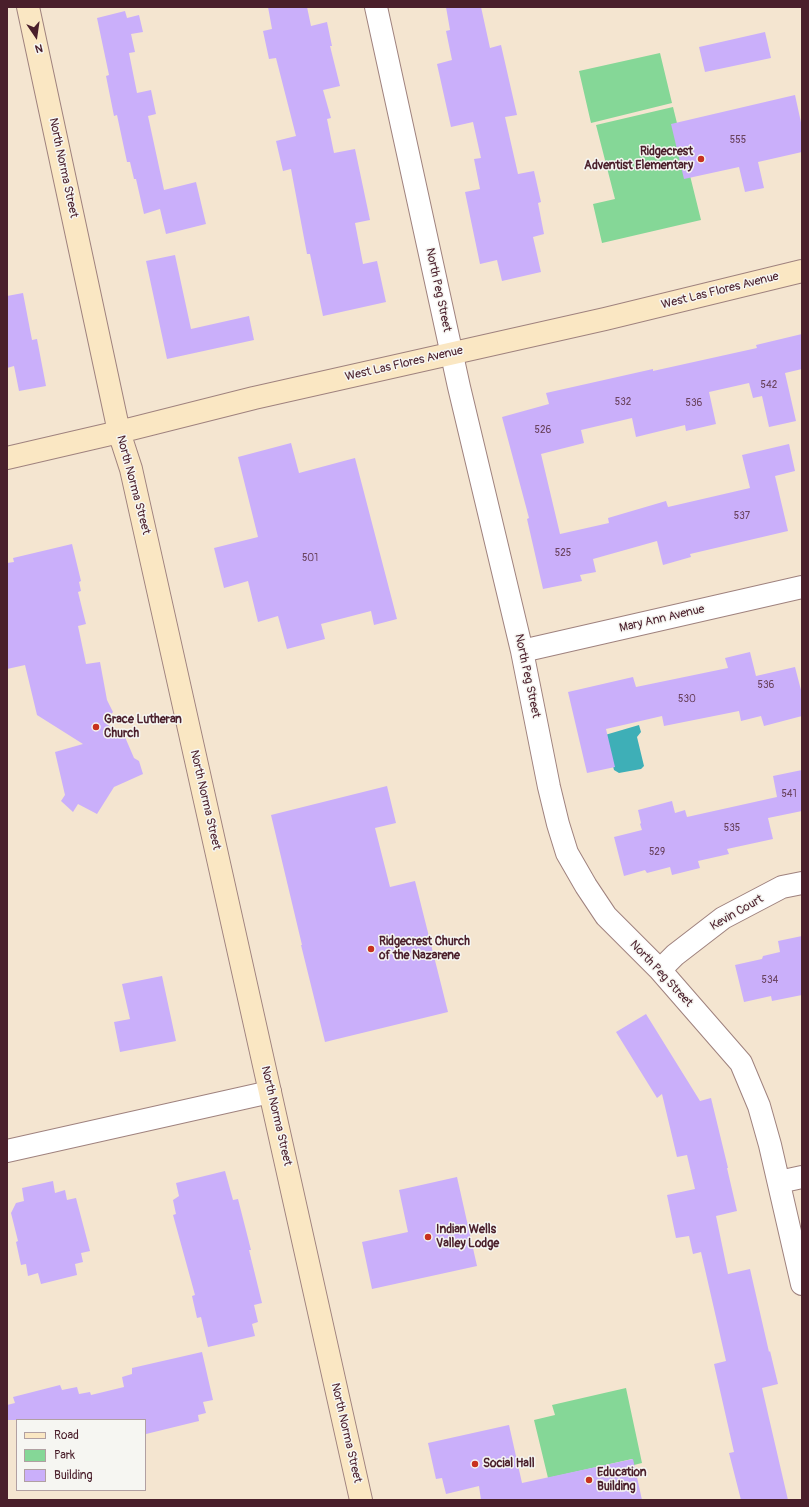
<!DOCTYPE html>
<style>
body{margin:0}
#map{position:relative;width:809px;height:1507px;overflow:hidden;background:#f4e5d0;font-family:Pangolin,sans-serif}
canvas{display:block}
.frame{position:absolute;inset:0;border:8px solid #4a1f2b;pointer-events:none}
.legend{position:absolute;left:16px;top:1419px;width:130px;height:72px;box-sizing:border-box;background:#f6f6f2;border:1px solid #b1a0a2;margin:0;padding:5px 7px;list-style:none;font-size:12px;color:#4a1f2b}
.legend li{display:flex;align-items:center;gap:8px;height:20px}
.legend b{width:20px;border:1px solid #b1a0a2}
.north{position:absolute;left:16px;top:16px;width:40px;height:40px;-webkit-text-stroke:3px #f6f6f2;paint-order:stroke;rotate:167deg;font-size:11px;font-weight:700;line-height:16px;text-align:center;color:#4a1f2b}
.north::after{content:'';display:block;margin:auto;width:14px;height:18px;background:#4a1f2b;clip-path:polygon(50% 0,100% 100%,50% 72%,0 100%)}
</style>
<div id="map">
<canvas width="809" height="1507"></canvas>
<div class="frame"></div>
<ul class="legend">
<li><b style="height:5px;background:#fae7c3"></b>Road</li>
<li><b style="height:11px;background:#85d797"></b>Park</li>
<li><b style="height:11px;background:#caaffa"></b>Building</li>
</ul>
<div class="north">N</div>
</div>
<script>
const ctx = document.querySelector('canvas').getContext('2d');
ctx.lineJoin = 'round';
function fill(path, color) { ctx.fillStyle = color; ctx.fill(path, 'evenodd'); }
function stroke(path, color, width, dash) { ctx.strokeStyle = color; ctx.lineWidth = width; ctx.lineCap = dash ? 'butt' : 'round'; ctx.setLineDash(dash || []); ctx.stroke(path); }
function drawText(font, color, halo, rows, align = 'center') {
  ctx.font = font + ' Pangolin,sans-serif'; ctx.lineWidth = 3; ctx.setLineDash([]); ctx.textBaseline = 'middle'; ctx.strokeStyle = halo; ctx.fillStyle = color; for (const [text, x, y, turn = 0] of rows) {
    ctx.save(); ctx.translate(x, y); ctx.rotate((+turn || 0) * Math.PI / 180); ctx.textAlign = isNaN(turn) ? turn : align; if (halo) ctx.strokeText(text, 0, 0); ctx.fillText(text, 0, 0); ctx.restore();
  }
}
fill(new Path2D(`
 M660,53L672,103L591,123L579,71Z
 M673,107L701,220L602,243L593,204L615,199L596,125Z
 M626,1388L642,1463L634,1465L632,1459L548,1478L534,1420L555,1415L552,1405Z`), '#85d797');
fill(new Path2D(`
 M639,725L641,732L637,737L644,766L641,769L619,773L614,770L605,735Z`), '#3eafb7');
fill(new Path2D(`
 M268,7H307L311,26L327,22L332,46H330L340,86L323,90L331,118L327,119L334,153L355,149L370,220L355,223L363,264L377,261L386,302L323,316L310,254H307L291,169L283,171L276,141L296,136L276,58L269,59L263,31L272,29Z
 M446,7H481L490,48L501,45L517,115L505,117L518,174L534,171L541,202L538,203L544,234L533,237L541,272L502,281L497,260L480,264L465,192L480,189L474,159L481,158L473,122L451,127L437,64L452,60L446,31L450,30Z
 M125,11L127,18L139,15L143,32L131,34L135,52L129,53L137,93L151,90L156,114L148,116L164,190L196,182L206,224L166,234L160,209L144,214L136,179H134L130,162H127L117,115L114,116L106,76L109,75L97,18Z
 M765,32L771,58L705,72L699,47Z
 M795,95L802,127V152L758,162L764,188L745,192L739,167L684,179L671,124Z
 M175,255L191,329L249,316L254,340L167,359L146,261Z
 M23,293L32,340L37,339L46,386L19,391L14,366L7,368V296Z
 M802,334V369L785,373L796,421L769,427L762,396L753,398L749,383L709,392L716,424L686,431L685,425L636,437L632,418L581,430L584,443L541,454L560,534L609,523L608,518L666,501L668,507L750,488L742,455L789,444L795,471L775,476L788,531L690,554L691,557L663,565L657,541L593,559L596,572L580,575L582,581L543,589L527,519L529,518L502,417L549,404L546,393L653,369V371L757,348L756,345Z
 M291,443L299,473L355,458L397,619L374,625L371,611L321,624L325,639L287,649L278,616L258,622L248,581L224,588L214,548L258,537L238,457Z
 M72,544L81,581L79,582L81,591L78,592L86,624L78,626L86,664L100,662L107,700L113,712L104,722L125,737L134,758L139,761L143,774L114,787L97,814L78,804L73,812L61,801L65,795L55,752L83,744L37,715L25,665L7,669V563L14,562L13,558Z
 M750,652L756,676L795,667L802,694V716L764,726L761,716L741,721L739,711L664,726L662,716L606,729L615,767L587,773L568,692L633,677L636,687L728,668L725,658Z
 M802,770V811L768,818L773,839L727,849L729,854L698,861L700,868L672,875L670,867L647,873L645,870L624,876L614,837L642,830L640,824L641,823L638,810L672,801L675,813L685,810L687,817L777,797L773,776Z
 M387,786L396,823L375,828L390,887L415,881L448,1012L325,1042L301,945H302L271,815Z
 M802,936V995L772,1001L771,996L744,1002L735,965L762,959L763,956L780,952L778,941Z
 M162,976L176,1041L120,1052L114,1022L130,1019L122,984Z
 M646,1014L700,1101L711,1098L728,1168H727L737,1211L716,1216L728,1274L750,1269L769,1352L770,1351L778,1384L762,1388L788,1500H741L729,1453L734,1452L714,1364L726,1361L701,1252L693,1254L689,1236L676,1238L667,1195L695,1189L687,1155L677,1157L662,1094L657,1098L616,1032Z
 M225,1171L233,1200L238,1199L251,1250H249L262,1303L254,1305L258,1322L252,1324L255,1336L208,1347L201,1317L197,1318L192,1296L195,1295L173,1215L176,1214L173,1200L179,1196L176,1183Z
 M457,1177L477,1266L372,1289L362,1242L408,1232L399,1190Z
 M53,1181L55,1193L65,1190L67,1200L76,1198L90,1251L81,1253L83,1262L75,1264L77,1275L41,1284L38,1273L28,1276L26,1264L21,1265L16,1242L18,1241L11,1213L16,1203L24,1201L22,1188Z
 M202,1352L213,1400L203,1402L206,1413L198,1415L199,1421L146,1434L145,1420H7V1405L15,1403L13,1397L60,1385L62,1390L77,1387L79,1394L90,1392L91,1395L124,1387L122,1377L132,1374V1368Z
 M509,1425L522,1483L633,1459L642,1500H481L479,1486L446,1494L442,1478L436,1479L428,1443Z`), '#caaffa');
const street = new Path2D(`
 M376,7L459,387L522,651L549,787L558,824L567,853L586,886L606,916L660,970L741,1063L759,1106L770,1145L802,1284
 M522,651L802,587
 M660,970L675,955L723,918L782,887L802,883
 M7,1151L270,1092
 M779,1182L802,1177`);
const secondary = new Path2D(`
 M28,7L119,432L131,469L361,1500
 M7,458L119,432L254,398L605,319L802,271`);
stroke(street, '#9f827e', 24);
stroke(secondary, '#9f827e', 24);
stroke(street, '#fff', 22);
stroke(secondary, '#fae7c3', 22);
for (const [x, y, r, color] of [
 [701,159,4,"#c8321e"],
 [96,727,4,"#c8321e"],
 [371,949,4,"#c8321e"],
 [428,1237,4,"#c8321e"],
 [475,1464,4,"#c8321e"],
 [589,1480,4,"#c8321e"]
]) { const dot = new Path2D(); dot.arc(x, y, r, 0, 2 * Math.PI); ctx.fillStyle = color; ctx.fill(dot); stroke(dot, '#f6f6f2', 1.5); }
drawText('10px', '#6a435f', null, [
 ["555",738,140],
 ["542",769,385],
 ["532",623,402],
 ["536",694,403],
 ["526",543,430],
 ["537",742,516],
 ["525",563,553],
 ["501",310,558],
 ["536",766,685],
 ["530",687,699],
 ["541",789,794],
 ["535",732,828],
 ["529",657,852],
 ["534",770,980]
]);
drawText('bold 12px', '#4a1f2b', '#f6f6f2', [
 ["Ridgecrest",693,152,"right"],
 ["Adventist Elementary",693,166,"right"],
 ["Grace Lutheran",104,720],
 ["Church",104,734],
 ["Ridgecrest Church",379,942],
 ["of the Nazarene",379,956],
 ["Indian Wells",436,1230],
 ["Valley Lodge",436,1244],
 ["Social Hall",483,1464],
 ["Education",597,1473],
 ["Building",597,1487]
], 'left');
drawText('12px', '#4a1f2b', '#f6f6f2', [
 ["North Norma Street",63,168,78],
 ["North Peg Street",438,290,78],
 ["West Las Flores Avenue",720,291,-14],
 ["West Las Flores Avenue",404,364,-13],
 ["North Norma Street",133,485,75],
 ["Mary Ann Avenue",662,619,-13],
 ["North Peg Street",527,676,78],
 ["North Norma Street",205,800,77],
 ["Kevin Court",737,913,-30],
 ["North Peg Street",661,974,47],
 ["North Norma Street",276,1116,77],
 ["North Norma Street",346,1433,77]
]);
</script>
